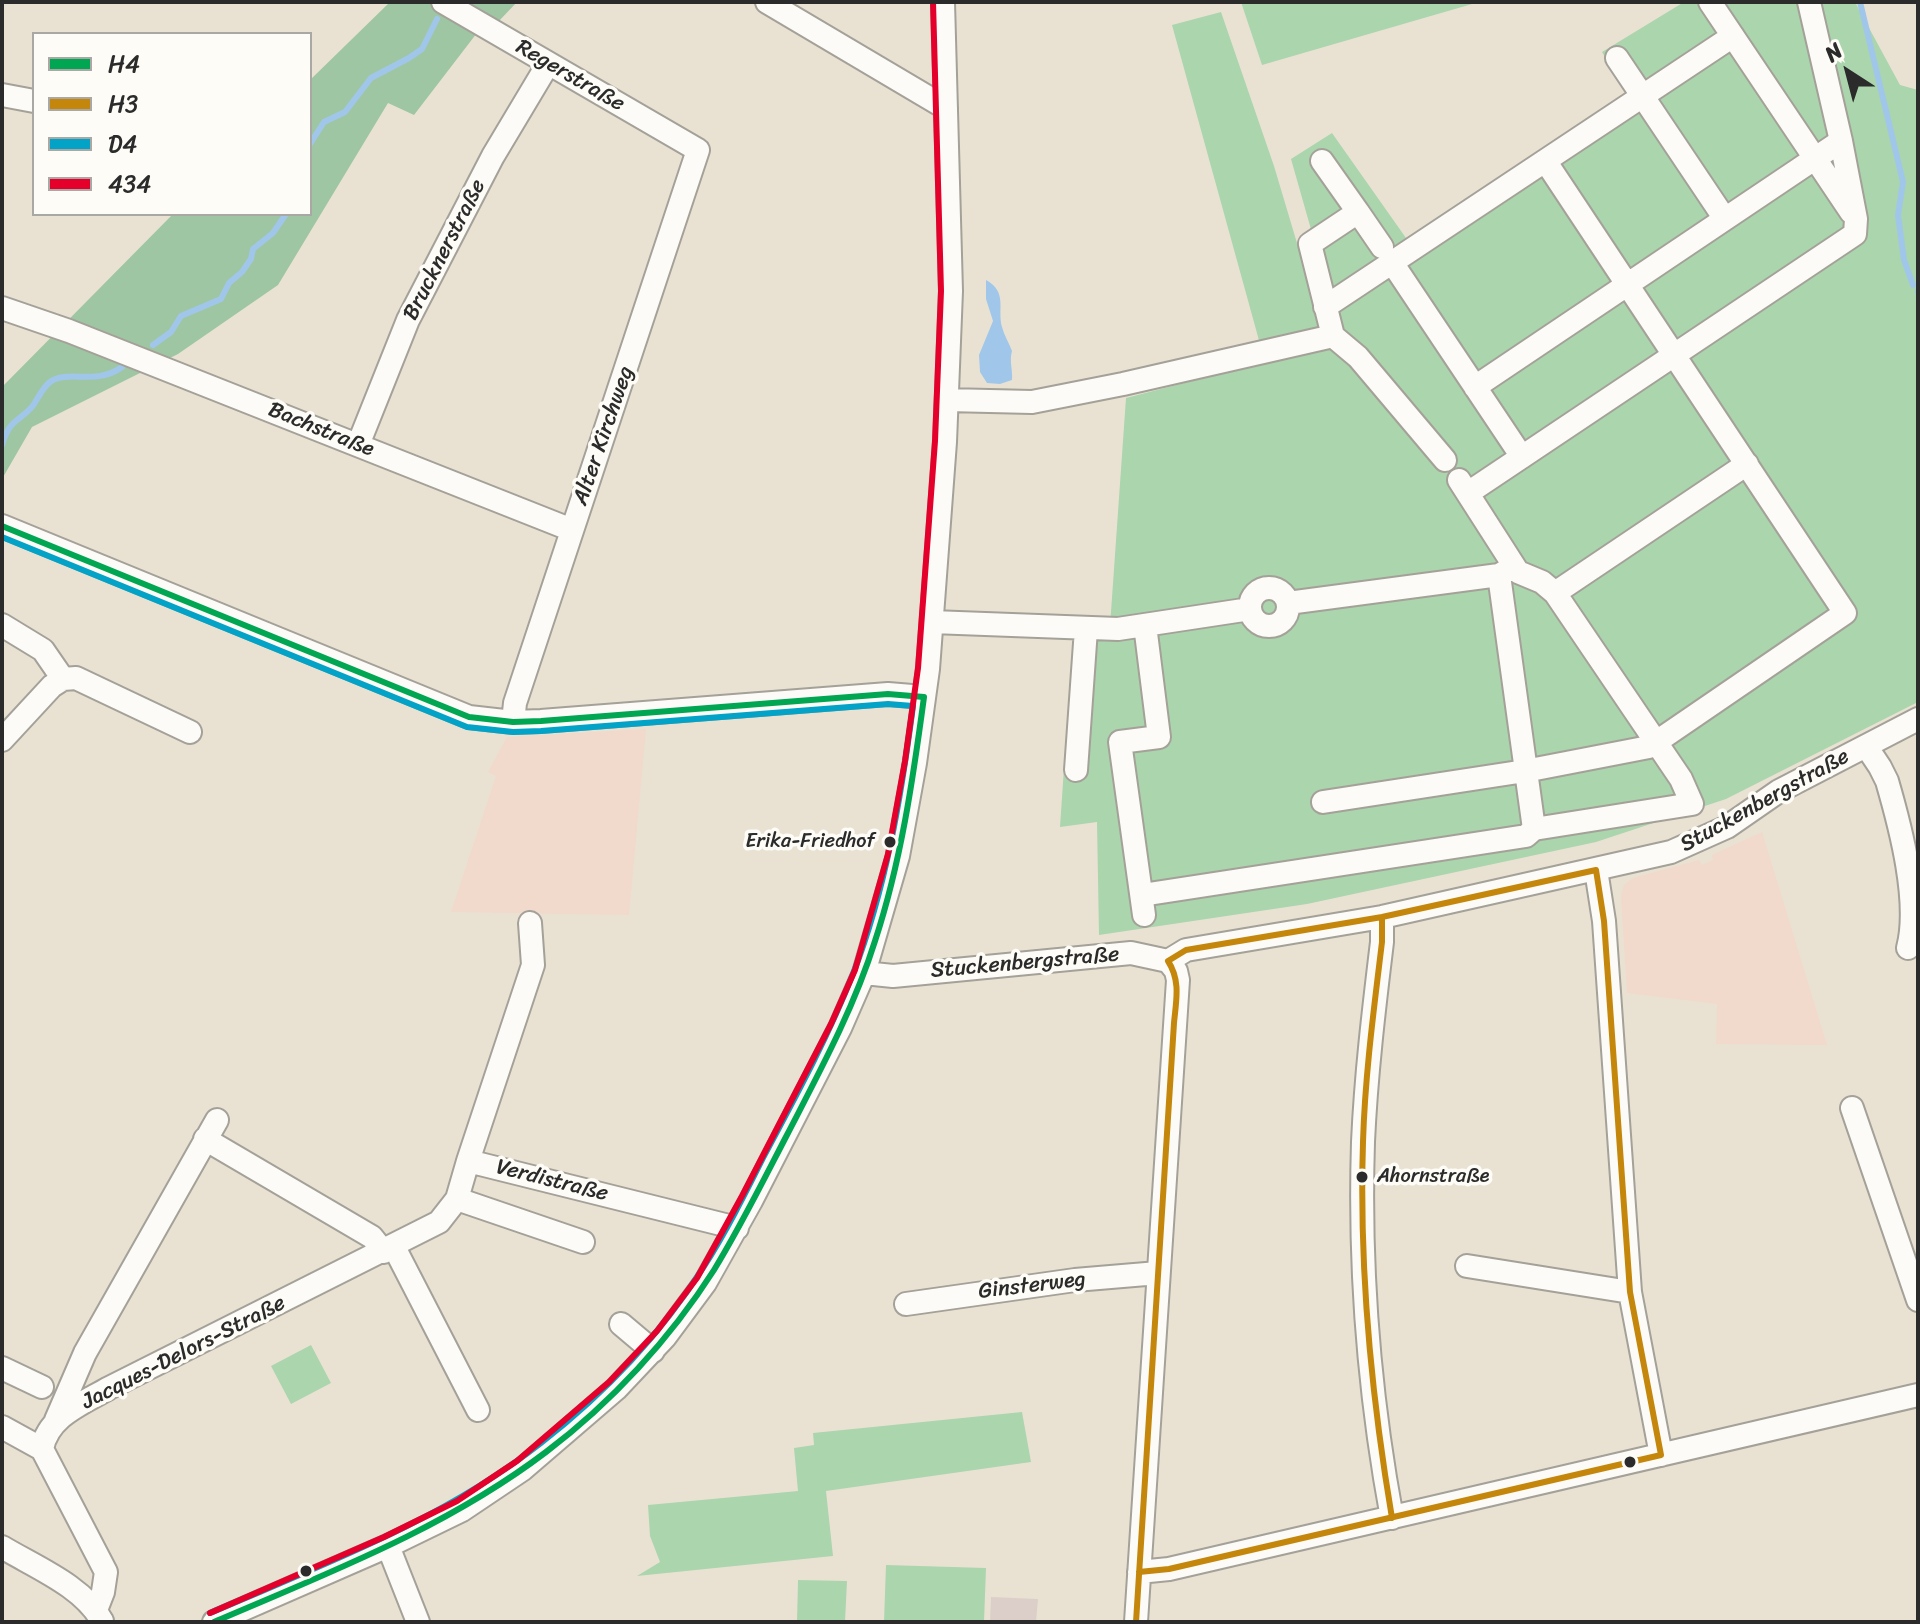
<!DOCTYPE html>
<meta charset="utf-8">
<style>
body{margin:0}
#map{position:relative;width:1920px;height:1624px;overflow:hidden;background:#e9e2d3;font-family:Sriracha,sans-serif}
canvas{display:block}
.frame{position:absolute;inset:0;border:4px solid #2b2b2b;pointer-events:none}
.legend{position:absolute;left:32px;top:32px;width:280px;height:184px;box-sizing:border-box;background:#fdfcf7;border:2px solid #a9a8a5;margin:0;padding:10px 14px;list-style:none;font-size:24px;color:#2b2b2b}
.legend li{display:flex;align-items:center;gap:16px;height:40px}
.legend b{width:40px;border:2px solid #a9a8a5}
.north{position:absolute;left:1808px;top:32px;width:80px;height:80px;-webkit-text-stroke:6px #fdfcf7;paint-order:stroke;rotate:324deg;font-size:22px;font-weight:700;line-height:32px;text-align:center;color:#2b2b2b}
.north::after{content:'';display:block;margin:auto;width:28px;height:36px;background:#2b2b2b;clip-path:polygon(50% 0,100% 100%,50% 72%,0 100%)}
</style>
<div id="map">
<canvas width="1920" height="1624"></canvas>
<div class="frame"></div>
<ul class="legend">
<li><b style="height:10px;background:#00a651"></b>H4</li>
<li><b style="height:10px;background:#c4870b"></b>H3</li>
<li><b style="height:10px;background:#02a3c6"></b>D4</li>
<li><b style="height:10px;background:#e4002b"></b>434</li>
</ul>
<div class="north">N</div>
</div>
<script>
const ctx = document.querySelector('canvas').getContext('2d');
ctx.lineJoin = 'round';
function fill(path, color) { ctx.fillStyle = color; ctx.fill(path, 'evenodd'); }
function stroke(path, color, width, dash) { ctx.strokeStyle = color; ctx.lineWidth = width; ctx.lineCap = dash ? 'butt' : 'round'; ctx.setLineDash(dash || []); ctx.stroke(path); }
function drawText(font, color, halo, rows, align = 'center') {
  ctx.font = font + ' Sriracha,sans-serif'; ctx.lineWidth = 7; ctx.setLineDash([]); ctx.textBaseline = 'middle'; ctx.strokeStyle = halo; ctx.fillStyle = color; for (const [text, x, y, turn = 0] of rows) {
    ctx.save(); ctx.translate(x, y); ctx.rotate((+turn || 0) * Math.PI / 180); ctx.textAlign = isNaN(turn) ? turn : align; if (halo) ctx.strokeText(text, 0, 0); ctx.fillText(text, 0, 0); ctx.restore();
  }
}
fill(new Path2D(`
 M646,729L629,915L451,912L496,776L488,772L507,737Z
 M1762,832L1827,1045L1716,1044L1717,1004L1627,993L1621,896L1624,885L1633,878L1699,860L1702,865L1713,860L1712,855Z`), '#f1d9cc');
fill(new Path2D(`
 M991,1597L1038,1599L1036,1622H990Z`), '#dccfc9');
fill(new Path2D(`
 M1241,2H1479L1262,65Z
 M1684,2H1855L1900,85L1918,90V702L1726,799L1596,842L1307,904L1099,935L1097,822L1060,827L1068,708L1088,691L1092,639L1110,626L1126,398L1343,342L1291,159L1332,133L1406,238L1629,96L1602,52Z
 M1221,12L1274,166L1322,327L1260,344L1172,25Z
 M311,1345L331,1383L291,1404L271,1366Z
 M1022,1412L1031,1462L826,1491L833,1556L637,1576L660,1562L650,1536L648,1505L798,1491L794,1448L814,1445L813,1433Z
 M886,1565L986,1568L984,1622H884Z
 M798,1580L847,1581L845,1622H797Z`), '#abd5ad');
fill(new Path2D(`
 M390,2H517L499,21L490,16L414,115L388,103L278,285L178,354L32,427L2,479V387L173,214H310V80Z`), '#9fc6a2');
fill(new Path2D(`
 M986,280C1008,292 997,309 1002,327C1004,335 1009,343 1012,351C1009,361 1013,370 1012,380L1000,384L987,383L980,372L979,355L993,321L986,299Z`), '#a0c7e9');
stroke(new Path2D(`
 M1860,2L1903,182L1898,215L1904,260L1913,285
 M310,144L324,122L345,112L371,78L409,58L422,49L437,19
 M1918,291V292
 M153,345L171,332L181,316L221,299L229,283L242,272L251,259L253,249L273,233L286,214
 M2,445C10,419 16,424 32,407C38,399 42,388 50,382C68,369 96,386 122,367`), '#a0c7e9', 6);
const minor = new Path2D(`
 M443,2L698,150L515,703L513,722
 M767,2L946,108
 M1710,2L1851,212
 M1617,58L1725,219
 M2,95L34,101
 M1322,161L1358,212
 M1382,247L1358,212L1310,244L1333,336L1358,357L1445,460
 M1393,264L1522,457
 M1325,307L1733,36
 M2,308L69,331L572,530
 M1475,387L1841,141
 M947,400L1032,402L1123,384L1333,336
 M358,445L408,320L493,156L548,64
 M1459,480L1518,572L1542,582L1555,593L1747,464
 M1468,493L1855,234L1856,219L1841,141L1809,2
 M2,526L469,717L513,722L541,721L888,694L924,697
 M1499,575L1534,829
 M1250 607a19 19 0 1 1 38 0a19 19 0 1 1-38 0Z
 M1288,603L1499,575L1510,569
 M932,622L1118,629L1250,609
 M2,625L43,650L63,679
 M2,740L52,686L63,679L76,678L190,732
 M1866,746L1880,767L1887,781C1901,829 1920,902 1908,948
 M1076,770L1086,629
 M1323,802L1525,771L1649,747L1845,613L1546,162
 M1596,870L1604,921L1630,1292L1661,1455
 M1142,895L1526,836L1534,829L1692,804L1681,779L1555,593
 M1144,915L1120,742L1159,737L1145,625
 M1382,917V942C1374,1008 1366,1075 1363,1142C1359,1268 1369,1394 1392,1518
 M530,923L533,965L468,1161L737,1228
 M864,973L893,976L1131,953L1168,961L1186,950L1382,917L1671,852L1727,827L1779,791L1918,719
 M1852,1108L1918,1300
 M205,1139L372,1237L384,1252
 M457,1199L583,1242
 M394,1247L478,1410
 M1467,1266L1630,1292
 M906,1304L1075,1280L1158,1273
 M621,1324L653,1351
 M2,1368L42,1387
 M56,1420L85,1353L217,1120
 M2,1427L42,1449
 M388,1546L418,1622
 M2,1547C35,1567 83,1586 102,1621
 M1139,1572L1169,1569L1918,1395
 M96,1610L103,1592L106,1572L42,1449C48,1416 82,1404 109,1388L439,1222L457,1199L468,1161
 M214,1622L388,1546L462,1510L523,1469L616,1389L665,1337L705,1283L751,1201L840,1028L864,973L898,856L915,763L928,669L945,442L951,291L943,2
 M1136,1622L1178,980L1176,971L1168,961`);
stroke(minor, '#a4a198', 26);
stroke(minor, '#fcfbf8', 22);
stroke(new Path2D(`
 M2,526L469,717L513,722L541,721L888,694L924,697
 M214,1622C328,1573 446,1528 546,1452C611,1403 670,1339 714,1270C741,1226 764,1179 788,1133C820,1071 854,1008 875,941C901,862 913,779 924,697`), '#00a651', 6);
stroke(new Path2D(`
 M1382,917V942C1374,1008 1365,1075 1363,1142C1359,1268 1371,1394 1392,1518
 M1136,1622L1174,1023C1176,1001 1181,981 1168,961L1186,950L1382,917L1596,870L1604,921L1630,1292L1661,1455L1169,1569L1139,1572`), '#c4870b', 6);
stroke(new Path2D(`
 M2,537L467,727L513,732L541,731L888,704L913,706C901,797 886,889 853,974C828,1037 796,1096 764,1156C745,1194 726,1232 703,1268C660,1335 604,1394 541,1443C443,1520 324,1564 210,1613`), '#02a3c6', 6);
stroke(new Path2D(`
 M210,1613L384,1537L457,1501L517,1461L609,1382L657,1331L697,1278L742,1196L831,1024L855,970L888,854L905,761L918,668L935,441L941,291L933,2`), '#e4002b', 6);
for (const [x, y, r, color] of [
 [890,842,7,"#2b2b2b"],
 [1362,1177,7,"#2b2b2b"],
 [1630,1462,7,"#2b2b2b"],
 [306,1571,7,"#2b2b2b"]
]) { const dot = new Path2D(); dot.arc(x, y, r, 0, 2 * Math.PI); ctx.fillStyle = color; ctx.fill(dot); stroke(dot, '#fdfcf7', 3); }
drawText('20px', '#2b2b2b', '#fdfcf7', [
 ["Erika-Friedhof",875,842],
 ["Ahornstraße",1377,1177,"left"]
], 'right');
drawText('22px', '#2b2b2b', '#fdfcf7', [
 ["Regerstraße",570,76,30],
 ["Brucknerstraße",445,250,-63],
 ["Bachstraße",321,430,22],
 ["Alter Kirchweg",604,436,-71],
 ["Stuckenbergstraße",1765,801,-29],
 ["Stuckenbergstraße",1025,963,-5],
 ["Verdistraße",552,1181,14],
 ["Ginsterweg",1032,1286,-7],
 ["Jacques-Delors-Straße",184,1353,-27]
]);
</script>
